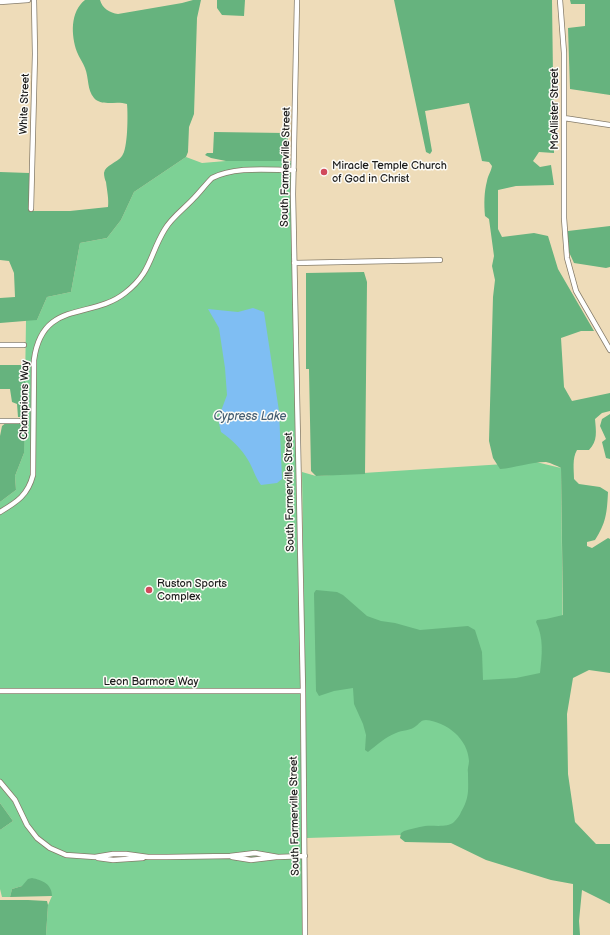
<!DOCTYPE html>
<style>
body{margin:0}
canvas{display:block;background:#eedcb9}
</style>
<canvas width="610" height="935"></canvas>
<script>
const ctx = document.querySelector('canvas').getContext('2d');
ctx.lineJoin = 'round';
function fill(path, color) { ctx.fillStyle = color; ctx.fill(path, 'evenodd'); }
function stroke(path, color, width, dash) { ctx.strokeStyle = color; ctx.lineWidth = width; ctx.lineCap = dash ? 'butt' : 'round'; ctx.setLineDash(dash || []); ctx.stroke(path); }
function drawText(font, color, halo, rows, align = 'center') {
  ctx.font = font + ' "Balsamiq Sans",sans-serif'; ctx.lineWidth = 3; ctx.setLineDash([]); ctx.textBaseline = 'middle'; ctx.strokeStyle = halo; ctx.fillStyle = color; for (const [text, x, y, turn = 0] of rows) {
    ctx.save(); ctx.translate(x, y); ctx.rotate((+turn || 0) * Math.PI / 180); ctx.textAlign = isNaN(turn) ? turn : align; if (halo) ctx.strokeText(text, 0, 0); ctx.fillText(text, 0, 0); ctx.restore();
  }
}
fill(new Path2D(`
 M186,157L202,163L226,161H292L300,677L303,935H46L48,905L52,896L22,886L12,889L10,897H2L0,889V830L13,821L0,803V502L16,490L15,476L24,453L26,320H37L47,297L71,292L80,243L107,238L121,220L134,192Z
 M536,462L561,468L565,830L307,838L302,472L316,476Z`), '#7dd195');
fill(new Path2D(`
 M85,0H100C102,8 110,13 118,14L182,3L193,0H201L197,18L194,114L189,127L188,152L186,157L134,192L121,220L107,238L80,243L71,292L47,297L37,320L0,323V298L15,297L14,273L9,261L0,260V172L29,173V211H70L108,207C109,199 107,191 106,182C105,180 104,176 104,173C105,165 117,163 122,156C128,149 128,114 127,104C116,100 102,107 94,98C87,90 89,78 85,68C83,63 79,57 77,52C71,35 70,12 85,0Z
 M217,0H245L244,16L222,15L217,8Z
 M394,0H552L554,153L539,152L533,161L540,167L551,165L554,185L516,186L498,190V229L502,237L534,233L548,236L558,269L594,331H581L561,338L564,387L572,401L610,393V411L602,413L595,419C596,431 598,441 589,450H577C572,458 574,470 574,479L579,484L600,487L608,492C607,513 606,523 595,540L587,542V546L592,548L608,538L610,539V673L589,670L573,678L567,714L568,774L575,822L596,844H610V904L582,890L579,921L580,935H573V884L551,880L486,860L451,843L405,842L400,838L401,833L404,831C411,829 418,827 425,826C434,825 447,828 454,822C457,819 460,815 461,812C470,797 468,789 468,773C467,769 469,765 469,761C468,739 447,722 426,720C421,720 420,723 416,726C411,731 402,730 396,733C385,737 377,745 368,752L365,750L366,735L363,724L354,704L353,688L334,691L319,696L316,691L314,593L316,590L337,592L343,595L367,616L381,621L395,623L420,630L468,626L475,630L482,652L483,680L516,678L540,673C542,655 544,638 536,622L537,620L546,619L563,615L561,468C557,466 551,463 546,462C530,462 515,468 500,469L493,458L489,441L493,297L495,280L492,266L494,256L489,219L485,216C484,204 484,192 487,181C488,175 491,172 492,166L489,162L482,161L469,103L425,111L432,151L430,154L426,152Z
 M570,0H610V95L570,89L568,28L585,26V4H571Z
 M214,132L285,133L288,136V161H226L211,158L205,155L207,153H213Z
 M610,226V267L606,268L574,263L568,250V231Z
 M364,272L367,282L365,474L316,476L311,471L309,369H306V273Z
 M0,365H25V417H18L17,404L12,402L10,389H0Z
 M610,414V459L606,458L602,442L606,439L600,426L602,419Z
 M7,422H25L24,453L15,476L16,490L0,502V436L2,426Z
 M0,803L13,821L0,830Z
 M32,878C42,880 52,884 52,896L10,897L12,889L22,886L28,879Z
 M28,900L47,901L48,905L46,935H0V900Z`), '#66b37e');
fill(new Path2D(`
 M253,308L264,312L279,411L282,479L277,483L261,485C255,477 253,468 248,460C242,449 231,439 221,432L218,419L227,395L225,368L219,328L208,309L238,312Z`), '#7fbef3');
const street = new Path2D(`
 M297,0L293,194L303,691L305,935
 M560,0L564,53V218L567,258L576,291L610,350
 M0,2L28,0
 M564,118L610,125
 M31,209L35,54L34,0
 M294,263L440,260
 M0,345H24
 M0,421H19
 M0,512C17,502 28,495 33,475L34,360C42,299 91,320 125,293C152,272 149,255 165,229C172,217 184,209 194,198C200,192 205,185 212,178C235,166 268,170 294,170
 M0,691H303
 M0,782L15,800L27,825L37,838L50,848L66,855L95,857L113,854H126L148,857H167L230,856L255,853L278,857L305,856
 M232,857L251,860L276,857
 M98,858L113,860L143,858`);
stroke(street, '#857c6a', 6);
stroke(street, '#fff', 4.5);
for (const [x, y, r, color] of [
 [324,172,4,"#d1495b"],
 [149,590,4,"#d1495b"]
]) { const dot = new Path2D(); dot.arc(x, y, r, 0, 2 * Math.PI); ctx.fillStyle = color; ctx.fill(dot); stroke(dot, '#fdfcf7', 1.5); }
drawText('11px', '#1c1c1c', '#fdfcf7', [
 ["White Street",25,104,-88],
 ["McAllister Street",555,109,-90],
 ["South Farmerville Street",286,167,-89],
 ["Champions Way",25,400,-89],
 ["South Farmerville Street",290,492,-91],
 ["Leon Barmore Way",151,682],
 ["South Farmerville Street",295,816,-91]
]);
drawText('11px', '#1c1c1c', '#fdfcf7', [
 ["Miracle Temple Church",332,166],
 ["of God in Christ",332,179],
 ["Ruston Sports",157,584],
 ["Complex",157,597]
], 'left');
drawText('italic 12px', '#445d72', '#fdfcf7', [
 ["Cypress Lake",250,417]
]);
</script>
